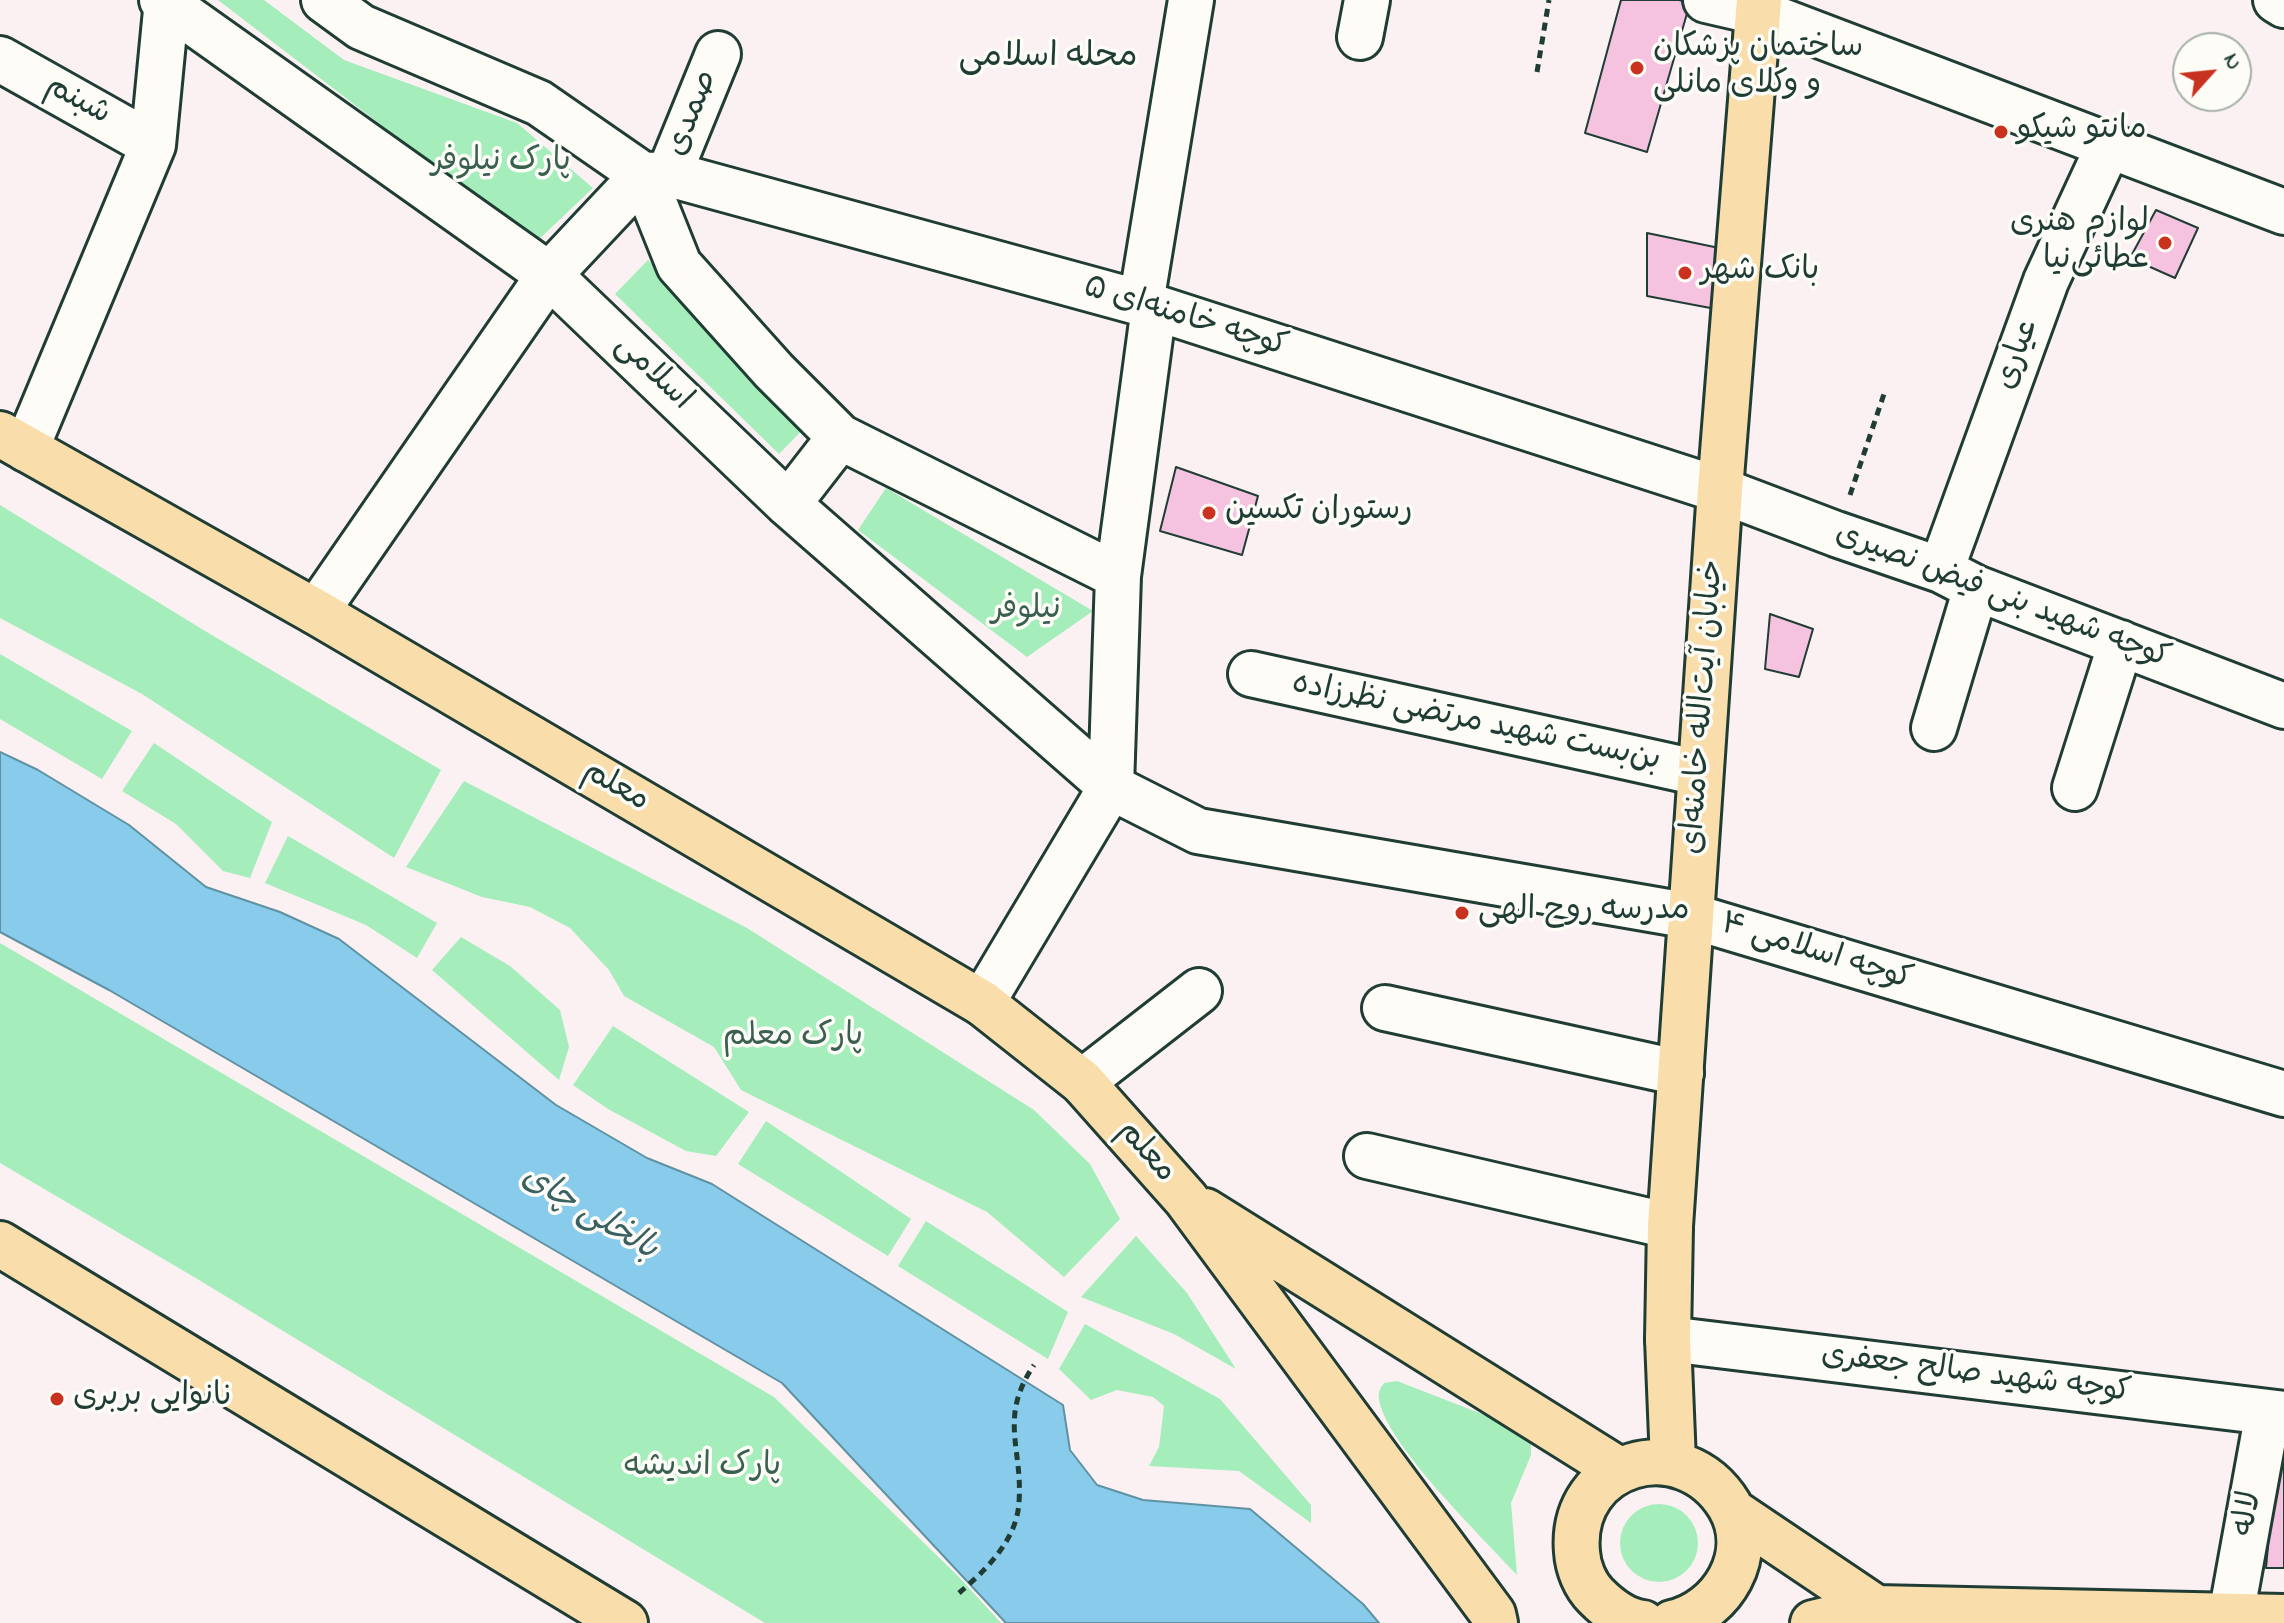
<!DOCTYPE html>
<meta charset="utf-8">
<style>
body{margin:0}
#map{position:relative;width:2284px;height:1623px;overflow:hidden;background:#fbf0f2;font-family:"Indie Flower",sans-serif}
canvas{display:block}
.north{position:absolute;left:2172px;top:32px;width:80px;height:80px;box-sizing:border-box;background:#fdfcf7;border:2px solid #a4b0a9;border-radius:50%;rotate:63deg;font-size:22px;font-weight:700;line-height:32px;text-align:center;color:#1f3d34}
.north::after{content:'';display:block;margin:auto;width:28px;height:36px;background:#c8321e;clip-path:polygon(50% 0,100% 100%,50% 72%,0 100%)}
</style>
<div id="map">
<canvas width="2284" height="1623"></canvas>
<div class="north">N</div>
</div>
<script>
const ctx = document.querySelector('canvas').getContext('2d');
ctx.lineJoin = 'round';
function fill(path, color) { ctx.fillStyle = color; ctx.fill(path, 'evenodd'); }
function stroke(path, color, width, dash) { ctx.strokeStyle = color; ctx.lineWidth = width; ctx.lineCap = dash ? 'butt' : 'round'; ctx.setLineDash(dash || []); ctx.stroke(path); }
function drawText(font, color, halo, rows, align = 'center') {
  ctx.font = font + ' "Indie Flower","Playpen Sans Arabic",sans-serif'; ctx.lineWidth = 7; ctx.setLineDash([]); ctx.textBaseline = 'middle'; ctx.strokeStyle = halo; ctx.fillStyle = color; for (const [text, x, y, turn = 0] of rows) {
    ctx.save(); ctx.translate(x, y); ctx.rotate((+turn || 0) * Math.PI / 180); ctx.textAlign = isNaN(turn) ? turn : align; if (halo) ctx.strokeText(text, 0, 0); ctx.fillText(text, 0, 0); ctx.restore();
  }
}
fill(new Path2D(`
 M218,0H264L344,60L517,123L593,188L535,243Z
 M648,260L811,421L779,454L615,294Z
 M886,488L1093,611L1027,657L858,530Z
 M0,505L205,631L441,770L394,858L142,694L0,618Z
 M0,654L132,731L102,779L0,719Z
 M154,743L272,822L250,878L223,871L176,824L122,791Z
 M464,781L747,928L1034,1110L1090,1164L1120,1219L1064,1277L987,1212L741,1090L714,1047L624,996L609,970L570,928L530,907L482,897L406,867Z
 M288,836L437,923L417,958L366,925L265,883Z
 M461,937L510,966L560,1010L569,1047L559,1080L432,970Z
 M0,943L774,1397L958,1576L1001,1623H765L194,1277L0,1163Z
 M613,1026L749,1112L716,1156L686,1151L608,1109L573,1085Z
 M766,1121L911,1219L888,1256L738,1164Z
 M926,1221L1068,1312L1048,1359L898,1266Z
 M1136,1236L1187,1293L1236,1369L1174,1334L1081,1297Z
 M1085,1324L1220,1399L1311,1505V1523L1239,1471L1149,1466L1159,1447L1164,1406L1153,1397L1117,1390L1091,1400L1059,1369Z
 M1397,1381L1531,1433V1455L1511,1503L1517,1575C1483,1538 1387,1445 1379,1400C1378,1393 1380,1388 1384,1383Z
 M1620 1543a39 39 0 1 1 78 0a39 39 0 1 1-78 0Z`), '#a5eebc');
const water = new Path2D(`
 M0,752L38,770L129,825L206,887L280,912L339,939L556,1105L647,1158L712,1184L1063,1405L1070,1450L1097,1485L1143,1500L1250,1509L1363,1604L1379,1623H1006L782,1383L109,990L0,932Z`);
fill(water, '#89cbeb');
stroke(water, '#5f92a2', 2);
const building = new Path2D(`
 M1621,0H1679L1690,3L1647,152L1585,133Z
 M2156,210L2198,228L2175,278L2130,258Z
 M1647,233L1724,249L1721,310L1647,296Z
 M1176,467L1258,496L1242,555L1160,531Z
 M1770,614L1813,629L1799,677L1765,669Z
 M2278,1436L2284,1437V1568H2266Z`);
fill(building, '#f5c2e0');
stroke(building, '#1f3d34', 2);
const minor = new Path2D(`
 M162,0L549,275L788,504L1111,787L1198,831L1691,916L2284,1094
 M324,0L361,27L539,103L643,175L679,265L774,371L840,437L1118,576
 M1706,0L1758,12L2284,212
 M2276,0L2284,5
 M1360,37L1367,0
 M0,59L153,145
 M669,174L718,54
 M643,175L669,174L1141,303L1720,490L1836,534L1941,570L1976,588L2284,706
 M1141,303L1191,0
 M26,449L153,145L167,0
 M788,504L840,437
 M1941,570L2046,281L2109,145
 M316,612L549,275L643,175
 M1251,674L1700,773
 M1934,728L1976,588
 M2075,788L2121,643
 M982,1003L1111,787L1118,576L1154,307
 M1385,1008L1681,1073
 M1082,1082L1199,991
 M1367,1156L1670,1226
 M1668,1339L2284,1414
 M2231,1616L2268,1412`);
const major = new Path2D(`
 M0,434L316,612L982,1003L1082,1082L1186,1199L1493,1614L1495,1623
 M1205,1211L1619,1470
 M0,1244L625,1623
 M1673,1462L1668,1339L1670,1226L1720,490L1759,0
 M1732,1511L1876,1608L2284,1617
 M1643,1623C1624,1621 1609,1609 1596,1596C1585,1585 1578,1568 1577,1552C1569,1461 1682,1429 1729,1505C1758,1554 1722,1612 1672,1623
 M1813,1623L1876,1608`);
stroke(minor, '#1f3d34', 50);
stroke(major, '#1f3d34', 50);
stroke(new Path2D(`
 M1537,72L1549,0
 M1850,495L1884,394
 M959,1593C986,1570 1017,1540 1019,1502C1023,1448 998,1418 1034,1365`), '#1f3d34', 5, [8, 6]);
stroke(minor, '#fdfcf7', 44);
stroke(major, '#f9deab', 44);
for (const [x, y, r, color] of [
 [1637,68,8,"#c8321e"],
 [2001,132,8,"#c8321e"],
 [2165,243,8,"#c8321e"],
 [1685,273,8,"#c8321e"],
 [1209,513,8,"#c8321e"],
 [1462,913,8,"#c8321e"],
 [57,1399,8,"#c8321e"]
]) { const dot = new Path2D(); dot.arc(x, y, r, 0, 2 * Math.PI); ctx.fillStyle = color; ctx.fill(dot); stroke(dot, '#fdfcf7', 3); }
drawText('32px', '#1f3d34', '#fdfcf7', [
 ["ساختمان پزشکان",1653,50],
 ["و وکلای مانلی",1653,87],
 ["مانتو شیکو",2017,132],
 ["لوازم هنری",2149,225,"right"],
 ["عطائی‌نیا",2149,262,"right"],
 ["بانک شهر",1701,273],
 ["رستوران تکسین",1225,513],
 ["مدرسه روح الهی",1478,913],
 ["نانوایی بربری",73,1399]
], 'left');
drawText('32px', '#1f3d34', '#fdfcf7', [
 ["شبنم",77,102,29],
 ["صمدی",694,114,-68],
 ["کوچه خامنه‌ای ۵",1185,319,17],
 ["عیاری",2019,355,-70],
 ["اسلامی",652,374,44],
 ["کوچه شهید بنی فیض نصیری",2002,598,21],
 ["خیابان آیت‌الله خامنه‌ای",1705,707,-86],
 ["بن‌بست شهید مرتضی نظرزاده",1476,724,12],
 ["معلم",615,788,30],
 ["کوچه اسلامی ۴",1816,954,17],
 ["معلم",1145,1153,49],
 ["کوچه شهید صالح جعفری",1976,1376,7],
 ["لاله",2250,1514,-80]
]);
drawText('32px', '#3a604f', '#fdfcf7', [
 ["پارک نیلوفر",501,164],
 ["نیلوفر",1026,612],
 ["پارک معلم",793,1039],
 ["پارک اندیشه",702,1469]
]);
drawText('34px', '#1f3d34', '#fdfcf7', [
 ["محله اسلامی",1048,59]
]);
drawText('italic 34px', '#3a6062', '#fdfcf7', [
 ["بالخلی چای",588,1215,31]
]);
</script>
